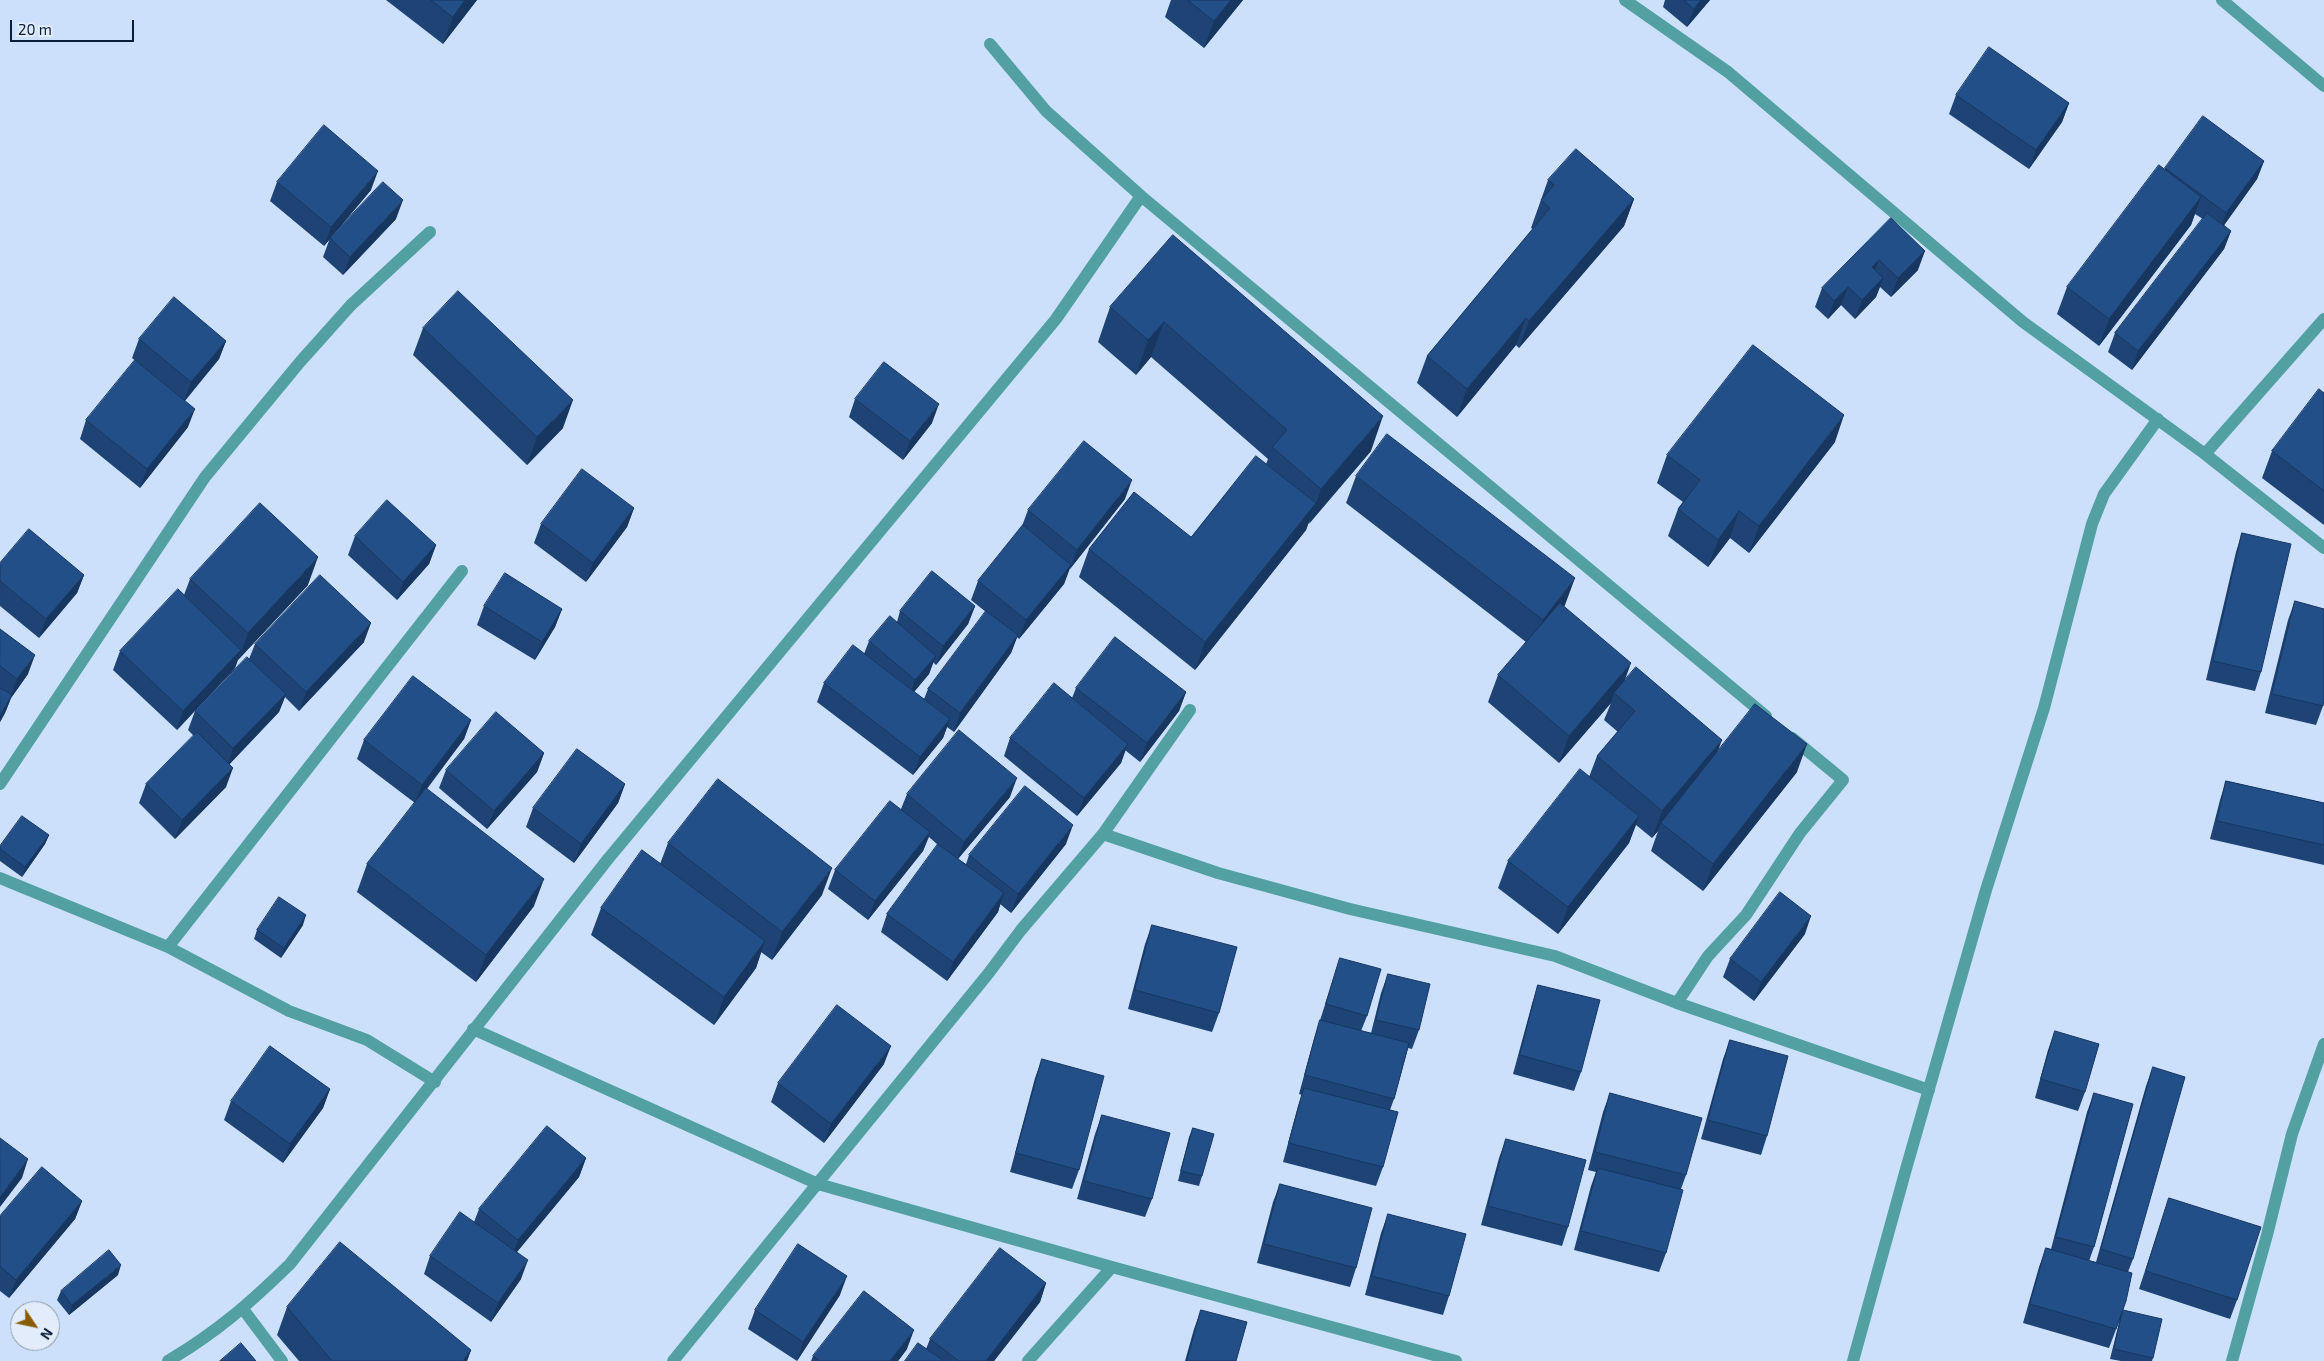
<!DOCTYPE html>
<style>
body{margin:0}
#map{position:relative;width:2324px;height:1361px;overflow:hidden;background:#cce0fb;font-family:"Exo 2",sans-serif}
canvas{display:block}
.north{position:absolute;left:10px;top:1301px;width:50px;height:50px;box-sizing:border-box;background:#e2ecfa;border:1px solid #8c9aac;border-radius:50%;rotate:124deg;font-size:14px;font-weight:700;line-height:20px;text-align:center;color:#0b1e37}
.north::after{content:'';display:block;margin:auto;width:18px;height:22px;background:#895c00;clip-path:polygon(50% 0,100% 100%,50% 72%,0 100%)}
.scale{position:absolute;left:10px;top:20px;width:124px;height:22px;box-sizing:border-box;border:2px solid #0b1e37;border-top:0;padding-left:6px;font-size:15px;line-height:18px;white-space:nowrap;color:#0b1e37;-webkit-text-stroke:4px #e2ecfa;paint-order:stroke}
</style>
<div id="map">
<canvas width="2324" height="1361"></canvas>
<div class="north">N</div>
<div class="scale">20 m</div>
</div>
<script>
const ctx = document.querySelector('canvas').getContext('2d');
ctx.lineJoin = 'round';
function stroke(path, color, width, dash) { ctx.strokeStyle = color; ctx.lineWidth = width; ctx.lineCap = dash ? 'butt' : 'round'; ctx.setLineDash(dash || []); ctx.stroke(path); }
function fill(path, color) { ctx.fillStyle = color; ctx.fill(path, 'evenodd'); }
stroke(new Path2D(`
 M1625,0L1728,72L2023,322L2205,454L2324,548
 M2222,0L2324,86
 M990,44L1046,111L1141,196
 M2205,454L2324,319
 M0,784L205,477L300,362L351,305L430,232
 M1103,834L1218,873L1350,909L1555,956L1677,1003L1708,956L1746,915L1800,833L1843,780L1792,738
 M0,878L168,947L289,1011L367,1040L435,1082
 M168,947L462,571
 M1677,1003L1929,1090
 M473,1029L818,1184L1112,1267L1456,1361
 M243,1309L282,1361
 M168,1361C217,1332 250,1303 290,1264L608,859L1056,319L1141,196L1766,716
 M673,1361L988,974L1021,930L1103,834L1190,710
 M1028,1361L1112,1267
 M1853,1361L1906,1169L1986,890L2044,708L2092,524L2104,494L2158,419
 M2232,1361L2267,1235L2292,1134L2324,1044`), '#52a0a1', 12);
fill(new Path2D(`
 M386,0H477L443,44Z
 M1171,0H1243L1204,48L1165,17Z
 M1665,0H1710L1687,27L1663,7Z
 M1956,95L2069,103L2062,122L2029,169L1949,114Z
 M2264,161L2257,179L2224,225L2231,231L2224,249L2132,370L2108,352L2115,333L2203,219L2195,214L2191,225L2099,346L2057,314L2067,287L2165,168Z
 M1548,180L1634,199L1624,226L1519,348L1516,345L1457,417L1417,383L1427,356L1533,229L1531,228Z
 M277,182L371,190L324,246L270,201Z
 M1891,218L1918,270L1891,297L1880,287L1876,297L1855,319L1841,305L1828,319L1815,307L1822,288Z
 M396,219L343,275L323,257L330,238Z
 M1173,235L1371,451L1308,524L1306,530L1195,670L1079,577L1089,549L1191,537L1266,464L1268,459L1151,357L1136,375L1098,342L1110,307Z
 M423,328L563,428L527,465L413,355Z
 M139,339L226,341L219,359L185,401L188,427L140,488L80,439L86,420L141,365L132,358Z
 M2324,393V525L2262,478L2272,451Z
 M855,399L932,423L903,460L849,417Z
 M1835,442L1749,553L1730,538L1708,567L1668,536L1678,509L1683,502L1657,483L1667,455Z
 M1356,476L1565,605L1564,606L1625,680L1717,752L1797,772L1703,891L1651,851L1658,831L1652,838L1636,825L1629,843L1558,934L1498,888L1508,861L1589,777L1597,756L1618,732L1604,720L1611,703L1559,763L1488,702L1498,675L1526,642L1346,503Z
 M1125,499L1070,569V568L1064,584L1019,639L1017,637L1011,653L954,732L947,727L943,738L913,775L817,702L824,683L864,654L869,641L897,622L900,611L975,606L968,624L936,665L933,662L929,674L914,692L924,699L928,689L986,612L971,600L978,581L1022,526L1028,510Z
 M634,508L627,527L586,582L534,543L541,524Z
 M2242,533L2261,672L2255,691L2206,680L2236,552Z
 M355,536L436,545L429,564L397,600L348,555Z
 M0,563L84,575L77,593L39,638L0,606Z
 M190,579L308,585L238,660L235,668L177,730L113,670L120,651L184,595Z
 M2295,601L2323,706L2316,725L2265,713L2288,620Z
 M484,606L562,609L555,627L535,660L477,625Z
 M0,629L28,674L11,698L5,713L0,722Z
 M364,642L299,711L285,697L279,712L229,764L226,787L175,839L139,803L146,784L194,736L188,730L195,711L249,659L255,644Z
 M1076,688L1186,692L1179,711L1140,762L1125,750L1121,763L1077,816L1004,756L1010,738L1072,698Z
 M471,720L464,739L427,789L534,906L476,982L357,892L367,864L415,803L357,759L364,740Z
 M544,753L537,772L487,829L439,788L446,770Z
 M2226,781L2324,803V865L2210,839L2220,800Z
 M625,784L618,803L574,863L526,827L533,808Z
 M907,794L1010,797L958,859L966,864L969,855L1066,844L1011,913L1000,904L998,912L947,981L881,932L887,914L938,845L929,837L923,851L868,920L828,889L835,870L901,809Z
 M49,835L45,844L22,877L0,861V846Z
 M668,843L822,895L772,960L761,952L756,968L714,1025L591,935L601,908L660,864Z
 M303,925L281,958L254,939L257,930Z
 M1152,925L1219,1013L1212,1032L1128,1009L1145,944Z
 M1805,934L1754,1001L1723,977L1730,959Z
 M1340,958L1367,1016L1361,1031L1371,1033L1381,993L1388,974L1419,1030L1412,1049L1408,1048L1394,1099L1390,1110L1383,1167L1376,1186L1283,1162L1298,1106L1302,1095L1299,1094L1314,1039Z
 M1538,985L1581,1072L1574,1091L1513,1074L1532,1004Z
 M2055,1031L2085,1092L2078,1111L2035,1098L2048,1050Z
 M1730,1040L1767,1136L1761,1155L1701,1139L1723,1059Z
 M1042,1059L1079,1170L1072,1189L1010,1172L1035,1078Z
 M884,1064L824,1143L771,1102L778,1083Z
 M2153,1067L2133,1259L2128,1272L2123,1310L2153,1358L2152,1361H2121L2110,1359L2120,1319L2109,1348L2023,1323L2039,1267L2046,1248L2051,1249L2087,1112L2094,1093V1247L2089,1261L2096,1262L2146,1086Z
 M330,1089L323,1108L283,1163L224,1120L231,1101Z
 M1610,1093L1686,1175L1681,1189L1666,1253L1659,1272L1574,1250L1591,1186L1596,1172L1588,1170L1603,1112Z
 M1102,1115L1152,1199L1145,1217L1077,1199L1095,1134Z
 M1193,1128L1202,1176L1199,1186L1178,1181L1189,1137Z
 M1506,1139L1568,1227L1562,1246L1481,1225L1499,1158Z
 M586,1158L579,1177L517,1252L521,1279L491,1322L424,1274L430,1256L474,1222L479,1209Z
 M1280,1184L1356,1268L1350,1287L1257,1263L1273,1202Z
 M2169,1198L2237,1300L2230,1319L2139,1289Z
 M82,1201L75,1219L9,1298L0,1291V1216Z
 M1388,1214L1449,1296L1443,1315L1365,1295L1381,1233Z
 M118,1275L69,1315L57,1300L61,1291Z
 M1046,1283L1040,1302L994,1361H905L926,1349L930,1339Z
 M840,1295L797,1361L748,1329L755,1310Z
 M287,1307L471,1350L467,1361H299L277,1335Z
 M1201,1310L1236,1361H1185L1194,1329Z
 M907,1349L898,1361H811L813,1356Z`), '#1e4476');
fill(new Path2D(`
 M465,0H477L443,44L453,17Z
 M1231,0H1243L1204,48L1214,21Z
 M1701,0H1710L1687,27L1694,9Z
 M2069,103L2062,122L2029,169L2036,150Z
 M2264,161L2257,179L2220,231L2226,213Z
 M378,171L371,190L324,246L331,227Z
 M2201,197L2191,225L2099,346L2109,319Z
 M1634,199L1624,226L1519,348L1529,321Z
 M403,200L396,219L343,275L350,257Z
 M2231,231L2224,249L2132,370L2138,351Z
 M1925,251L1918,270L1891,297L1898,278Z
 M1879,260L1872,278V267Z
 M1883,278L1876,297L1855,319L1862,300Z
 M1848,287L1841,305L1828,319L1834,301Z
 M1526,318L1516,345L1457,417L1467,389Z
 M1164,322L1151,357L1136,375L1148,340Z
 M226,341L219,359L184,401L191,382Z
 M573,400L563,428L527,465L537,437Z
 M939,404L932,423L903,460L910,441Z
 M195,409L188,427L140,488L147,469Z
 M1844,415L1835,442L1749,553L1759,526Z
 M1383,416L1371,451L1309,524L1321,489Z
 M1132,480L1125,499L1070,569L1077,550Z
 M1316,503L1306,530L1195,670L1205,642Z
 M634,508L627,527L586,582L593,563Z
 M1739,511L1730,538L1708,567L1718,540Z
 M436,545L429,564L397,600L403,582Z
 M318,557L308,585L238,660L248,633Z
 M1071,565L1064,584L1019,639L1026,620Z
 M84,575L77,593L39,638L46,619Z
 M1575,578L1565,605L1533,647L1543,620Z
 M975,606L968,624L936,665L943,646Z
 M562,609L555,627L535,660L542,642Z
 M371,623L364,642L299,711L306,692Z
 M1018,635L1011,653L954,732L960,713Z
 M241,650L235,668L177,730L183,711Z
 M35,655L28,674L11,698L5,713L0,722V716L11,695L17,679Z
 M936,656L929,674L908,699L915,680Z
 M1631,663L1621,691L1614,693L1611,703L1559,763L1569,736Z
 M1186,692L1179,711L1140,762L1147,743Z
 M286,694L279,712L227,767L233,748Z
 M950,719L943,738L913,775L920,757Z
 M471,720L464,739L415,803L422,785Z
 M1722,740L1712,767L1661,823L1658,831L1652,838L1662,811Z
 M1128,744L1121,763L1077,816L1084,798Z
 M1807,744L1797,772L1703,891L1713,864Z
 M544,753L537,772L487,829L494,811Z
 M233,768L226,787L175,839L182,820Z
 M1017,778L1010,797L957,860L964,842Z
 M625,784L618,803L574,863L581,844Z
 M1639,816L1629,843L1558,934L1568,907Z
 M1073,825L1066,844L1011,913L1018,894Z
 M930,832L923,851L868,920L875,901Z
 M49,835L45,844L22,877L25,867Z
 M832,868L822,895L772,960L782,932Z
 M544,879L534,906L476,982L486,955Z
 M1004,893L998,912L947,981L953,962Z
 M306,915L303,925L281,958L284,948Z
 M1811,916L1805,934L1754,1001L1761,982Z
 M765,941L756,968L714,1025L724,997Z
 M891,1046L884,1064L824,1143L831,1124Z
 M330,1089L323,1108L283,1163L290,1144Z
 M586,1158L579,1177L511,1259L518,1240Z
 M28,1159L22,1178L0,1207V1197Z
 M82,1201L75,1219L9,1298L16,1280Z
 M528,1260L521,1279L491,1322L498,1303Z
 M121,1265L118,1275L69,1315L72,1305Z
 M847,1276L840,1295L797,1361L803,1342Z
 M1046,1283L1040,1302L994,1361H986Z
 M914,1330L907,1349L898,1361H890Z
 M471,1350L467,1361H463Z`), '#183760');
const building = new Path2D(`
 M431,0H465L453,17Z
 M1188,0H1231L1214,21Z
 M1684,0H1701L1694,9Z
 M1989,47L2069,103L2036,150L1956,95Z
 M2203,116L2264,161L2226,213L2165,168Z
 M324,125L378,171L331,227L277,182Z
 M1576,149L1634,199L1529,321L1526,318L1467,389L1427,356L1550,208L1541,200L1554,185L1548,180Z
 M2159,165L2201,197L2109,319L2067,287Z
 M383,182L403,200L350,257L330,238Z
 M2207,213L2231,231L2138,351L2115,333Z
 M1891,218L1925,251L1898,278L1879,260L1872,267L1883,278L1862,300L1848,287L1834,301L1822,288Z
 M1173,235L1383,416L1321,489L1272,447L1287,430L1164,322L1148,340L1110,307Z
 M458,291L573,400L537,437L423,328Z
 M174,297L226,341L191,382L139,339Z
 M1753,345L1844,415L1759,526L1739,511L1718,540L1678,509L1700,480L1667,455Z
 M135,360L195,409L147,469L86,420Z
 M884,362L939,404L910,441L855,399Z
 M2319,389L2324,393V491L2272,451Z
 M1387,434L1575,578L1543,620L1356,476Z
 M1084,441L1132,480L1077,550L1028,510Z
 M1256,456L1316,503L1205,642L1089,549L1134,492L1191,537Z
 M582,469L634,508L593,563L541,524Z
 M387,500L436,545L403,582L355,536Z
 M260,503L318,557L248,633L190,579Z
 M1023,525L1071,565L1026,620L978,581Z
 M29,529L84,575L46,619L0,581V563Z
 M2242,533L2291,544L2261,672L2213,661Z
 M932,571L975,606L943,646L900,611Z
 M505,573L562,609L542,642L484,606Z
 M320,575L371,623L306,692L255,644Z
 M178,589L241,650L183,711L120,651Z
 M2295,601L2324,609V700L2323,706L2272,694Z
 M1560,603L1631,663L1569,736L1498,675Z
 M986,611L1018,635L960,713L928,689Z
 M890,616L936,656L915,680L869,641Z
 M0,629L35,655L17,679L0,666Z
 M1115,637L1186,692L1147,743L1076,688Z
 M853,645L950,719L920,757L824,683Z
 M247,657L286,694L233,748L195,711Z
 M1636,667L1722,740L1662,811L1597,756L1635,711L1614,693Z
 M413,676L471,720L422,785L364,740Z
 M1054,683L1128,744L1084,798L1010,738Z
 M0,688L12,695L0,716Z
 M1755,704L1807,744L1713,864L1661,823Z
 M496,712L544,753L494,811L446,770Z
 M959,730L1017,778L964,842L907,794Z
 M197,732L233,768L182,820L146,784Z
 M577,749L625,784L581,844L533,808Z
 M1580,769L1639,816L1568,907L1508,861Z
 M718,779L832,868L782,932L668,843Z
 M2226,781L2324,803V845L2217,821Z
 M1025,786L1073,825L1018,894L969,855Z
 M426,788L544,879L486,955L367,864Z
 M890,801L930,832L875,901L835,870Z
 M22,816L49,835L25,867L0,849V846Z
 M938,844L1004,893L953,962L887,914Z
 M642,850L765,941L724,997L601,908Z
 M1780,892L1811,916L1761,982L1730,959Z
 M279,897L306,915L284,948L257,930Z
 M1152,925L1237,947L1219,1013L1135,990Z
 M1340,958L1381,969L1367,1016L1326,1004Z
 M1388,974L1430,984L1419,1030L1376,1020Z
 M1538,985L1600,1000L1581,1072L1520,1055Z
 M837,1005L891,1046L831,1124L778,1083Z
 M1320,1020L1409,1043L1394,1099L1305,1075Z
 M2055,1031L2099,1044L2085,1092L2041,1079Z
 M1730,1040L1788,1056L1767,1136L1708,1120Z
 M270,1046L330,1089L290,1144L231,1101Z
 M1042,1059L1104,1076L1079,1170L1016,1153Z
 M2153,1067L2185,1077L2133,1259L2101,1249Z
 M1304,1088L1398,1112L1383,1167L1289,1143Z
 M1610,1093L1702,1118L1686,1175L1595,1152Z
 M2094,1093L2133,1104L2094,1247L2056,1237Z
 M1102,1115L1170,1133L1152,1199L1084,1181Z
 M547,1126L586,1158L518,1240L479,1209Z
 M1193,1128L1214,1134L1202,1176L1181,1171Z
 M0,1138L28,1159L0,1197Z
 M1506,1139L1586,1160L1568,1227L1488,1206Z
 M42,1167L82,1201L16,1280L0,1266V1216Z
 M1598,1168L1683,1190L1666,1253L1581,1231Z
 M1280,1184L1372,1208L1356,1268L1264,1244Z
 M2169,1198L2261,1227L2237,1300L2146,1271Z
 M460,1212L528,1260L498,1303L430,1256Z
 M1388,1214L1466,1234L1449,1296L1372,1276Z
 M340,1242L471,1350L463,1361H332L287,1307Z
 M798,1244L847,1276L803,1342L755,1310Z
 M1000,1248L1046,1283L986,1361H959L930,1339Z
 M2046,1248L2132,1273L2126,1301L2116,1329L2030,1304Z
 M109,1250L121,1265L72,1305L61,1291Z
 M864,1291L914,1330L890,1361H820L813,1356Z
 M1201,1310L1247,1322L1236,1361H1187Z
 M2123,1310L2162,1319L2153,1358L2114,1349Z
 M241,1343L256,1361H220Z
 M918,1343L944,1361H905Z`);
fill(building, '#234f89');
stroke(building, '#183760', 1);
</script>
